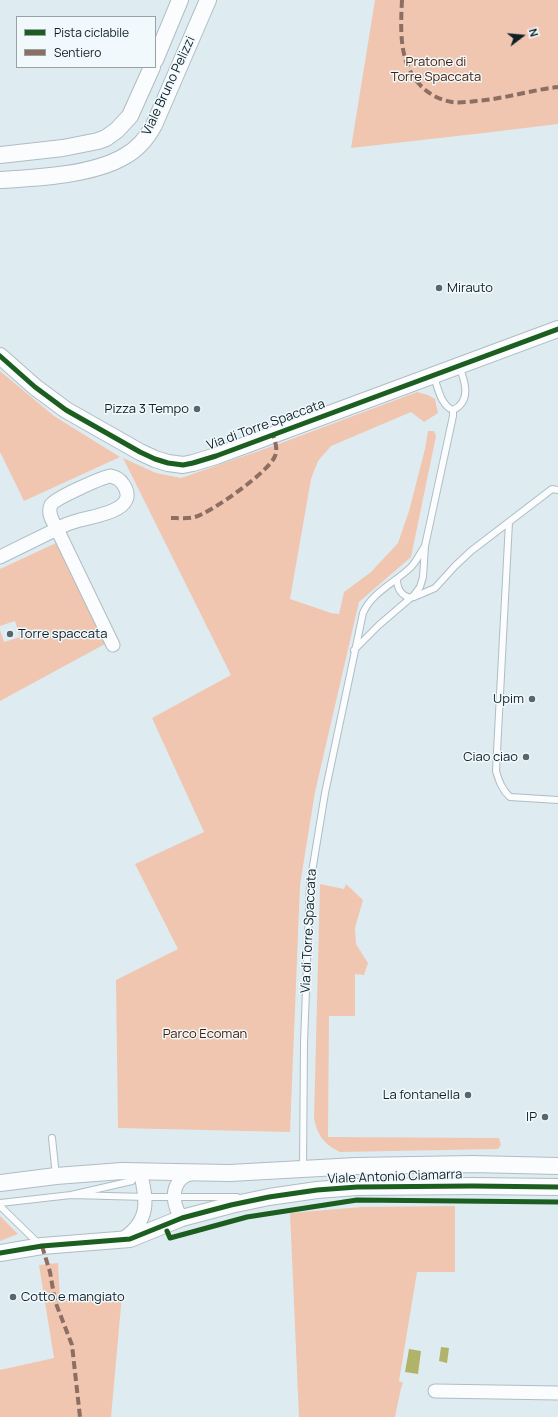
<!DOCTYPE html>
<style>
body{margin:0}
#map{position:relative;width:558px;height:1417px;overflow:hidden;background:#deecf2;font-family:Manrope,sans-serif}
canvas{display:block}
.legend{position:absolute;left:16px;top:16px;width:140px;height:52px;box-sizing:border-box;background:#f1f9fd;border:1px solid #97a2a7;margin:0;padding:5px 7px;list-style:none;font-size:12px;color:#0f1f25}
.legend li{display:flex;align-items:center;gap:8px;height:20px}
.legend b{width:20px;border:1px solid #97a2a7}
.north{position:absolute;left:502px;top:16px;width:40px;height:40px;-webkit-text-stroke:3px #f1f9fd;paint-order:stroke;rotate:74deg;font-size:11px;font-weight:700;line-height:16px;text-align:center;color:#0f1f25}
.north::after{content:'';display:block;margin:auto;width:14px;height:18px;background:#0f1f25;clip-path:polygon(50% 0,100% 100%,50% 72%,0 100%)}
</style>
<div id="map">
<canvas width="558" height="1417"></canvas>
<ul class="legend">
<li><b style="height:5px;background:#1b5e20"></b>Pista ciclabile</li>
<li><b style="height:5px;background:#8d6e63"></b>Sentiero</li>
</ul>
<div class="north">N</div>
</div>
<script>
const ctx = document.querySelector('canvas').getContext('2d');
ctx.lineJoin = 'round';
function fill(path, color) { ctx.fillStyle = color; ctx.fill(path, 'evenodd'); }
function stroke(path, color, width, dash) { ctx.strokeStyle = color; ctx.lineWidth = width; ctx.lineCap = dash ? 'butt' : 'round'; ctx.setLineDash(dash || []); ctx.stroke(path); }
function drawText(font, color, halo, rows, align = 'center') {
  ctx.font = font + ' Manrope,sans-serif'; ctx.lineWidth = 3; ctx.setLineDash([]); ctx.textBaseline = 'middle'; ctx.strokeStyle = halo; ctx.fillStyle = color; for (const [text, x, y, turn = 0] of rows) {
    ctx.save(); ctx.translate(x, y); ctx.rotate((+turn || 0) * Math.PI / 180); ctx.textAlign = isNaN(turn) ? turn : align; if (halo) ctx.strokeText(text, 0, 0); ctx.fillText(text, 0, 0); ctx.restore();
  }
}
fill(new Path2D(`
 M375,0H558V124L484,133L351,148Z
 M0,371L54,416L120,457L24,501L0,452Z
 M417,392L428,395L435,399L438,413L424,422L411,412L331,446L318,461L311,479L290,599L331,613L339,614L344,592L371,572L398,543L409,511L425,449L428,431H434L436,436L411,557L359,602L315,792L300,885L290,1132L118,1128L116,980L178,949L135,864L204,832L152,718L231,675L123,458L156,473L181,478L276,445Z
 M56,543L105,644L0,701V630L4,642L20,637L15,621L0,626V569Z
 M320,884L344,889L346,884L363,900L355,928L356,944L368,963L364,975L355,974V1016H329L328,1137L499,1138L501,1145L498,1149L340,1152C324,1144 318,1136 314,1119Z
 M455,1206V1272H417L399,1381L403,1383L401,1388L395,1417H299L290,1213L362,1207Z
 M0,1216L18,1234L0,1241Z
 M58,1263L60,1299L122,1295L111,1417H0V1370L54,1358L39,1265Z`), '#f0c6b0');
fill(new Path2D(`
 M441,1347L449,1348L447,1363L439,1361Z
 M409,1349L421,1351L418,1374L405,1372Z`), '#b2b36a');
const service = new Path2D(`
 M434,377C438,388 441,406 453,410C472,401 465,381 459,366
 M509,522L496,771C499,781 502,790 510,797L558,800
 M397,579C397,588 401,596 411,598
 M414,597L435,588L455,566L471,551L552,489L558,490
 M354,650L379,625L414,595L420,587L423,577L425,546L453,416V410
 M52,1138L56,1176
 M303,1169L304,1043L310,884L325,793L363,613C372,592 396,582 411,567C417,561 420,553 425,546
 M71,1195L146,1197H237
 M0,1203L71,1195L132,1181L138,1173
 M0,1206L39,1244`);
const minor = new Path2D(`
 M110,476C116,477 120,479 123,484C141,510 95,516 80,520C72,522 64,525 57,529C53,522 47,513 51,505C55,498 101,478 110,476Z
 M0,557L57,529L113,645
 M182,1218C174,1208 170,1190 181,1179C184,1176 190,1174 195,1173
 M121,1240C151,1221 147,1200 140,1171
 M435,1391L558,1393`);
const tertiary = new Path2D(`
 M155,60L180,0
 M0,155L63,148L98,141L106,138L117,130L130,116L152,67
 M0,180C36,178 94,175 125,156C138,149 147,138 154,125L208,0
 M0,356L35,387L66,410L140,452L155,459L168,463L183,465L193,463L216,456L558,329
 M0,1183L56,1176L122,1171L230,1173L356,1166L472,1164L558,1166
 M0,1253L42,1246L130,1239L182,1218L231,1205L269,1197L317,1190L357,1187L472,1186L558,1187`);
stroke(service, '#afbdc3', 8);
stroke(minor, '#afbdc3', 15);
stroke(tertiary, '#afbdc3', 18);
stroke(service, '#fafcfd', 6);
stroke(minor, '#fafcfd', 13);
stroke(tertiary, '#fafcfd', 16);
stroke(new Path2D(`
 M402,0C401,19 400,40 405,58C411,80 428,98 452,102C459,103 468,102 476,101C504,99 531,90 558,87
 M171,518C178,518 188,519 195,517C212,512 270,471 275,456C278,449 275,441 273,435
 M42,1246L50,1272L55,1301L72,1345L80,1417`), '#8d6e63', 4, [8, 4]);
stroke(new Path2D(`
 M0,356L35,387L66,410L140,452L155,459L168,463L183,465L193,463L216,456L558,329
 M167,1231L170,1238L247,1217L357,1200L558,1202
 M0,1253L42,1246L130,1239L182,1218L231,1205L269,1197L317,1190L357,1187L472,1186L558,1187`), '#1b5e20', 5);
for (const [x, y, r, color] of [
 [439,288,4,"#57676d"],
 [197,409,4,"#57676d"],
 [10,634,4,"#57676d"],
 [532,699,4,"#57676d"],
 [526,757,4,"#57676d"],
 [468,1095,4,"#57676d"],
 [545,1117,4,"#57676d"],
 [13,1297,4,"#57676d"]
]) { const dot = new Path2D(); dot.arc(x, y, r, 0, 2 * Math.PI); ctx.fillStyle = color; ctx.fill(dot); stroke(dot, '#f1f9fd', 1.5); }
drawText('13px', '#4b2005', '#f1f9fd', [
 ["Pratone di",436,62],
 ["Torre Spaccata",436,77],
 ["Parco Ecoman",205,1034]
]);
drawText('13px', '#0f1f25', '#f1f9fd', [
 ["Viale Bruno Pelizzi",169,86,-65],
 ["Via di Torre Spaccata",266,425,-20],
 ["Via di Torre Spaccata",309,931,-87],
 ["Viale Antonio Ciamarra",395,1177,-2]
]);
drawText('13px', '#0f1f25', '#f1f9fd', [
 ["Mirauto",447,288,"left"],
 ["Pizza 3 Tempo",189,409],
 ["Torre spaccata",18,634,"left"],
 ["Upim",524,699],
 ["Ciao ciao",518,757],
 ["La fontanella",460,1095],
 ["IP",537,1117],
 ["Cotto e mangiato",21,1297,"left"]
], 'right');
</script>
